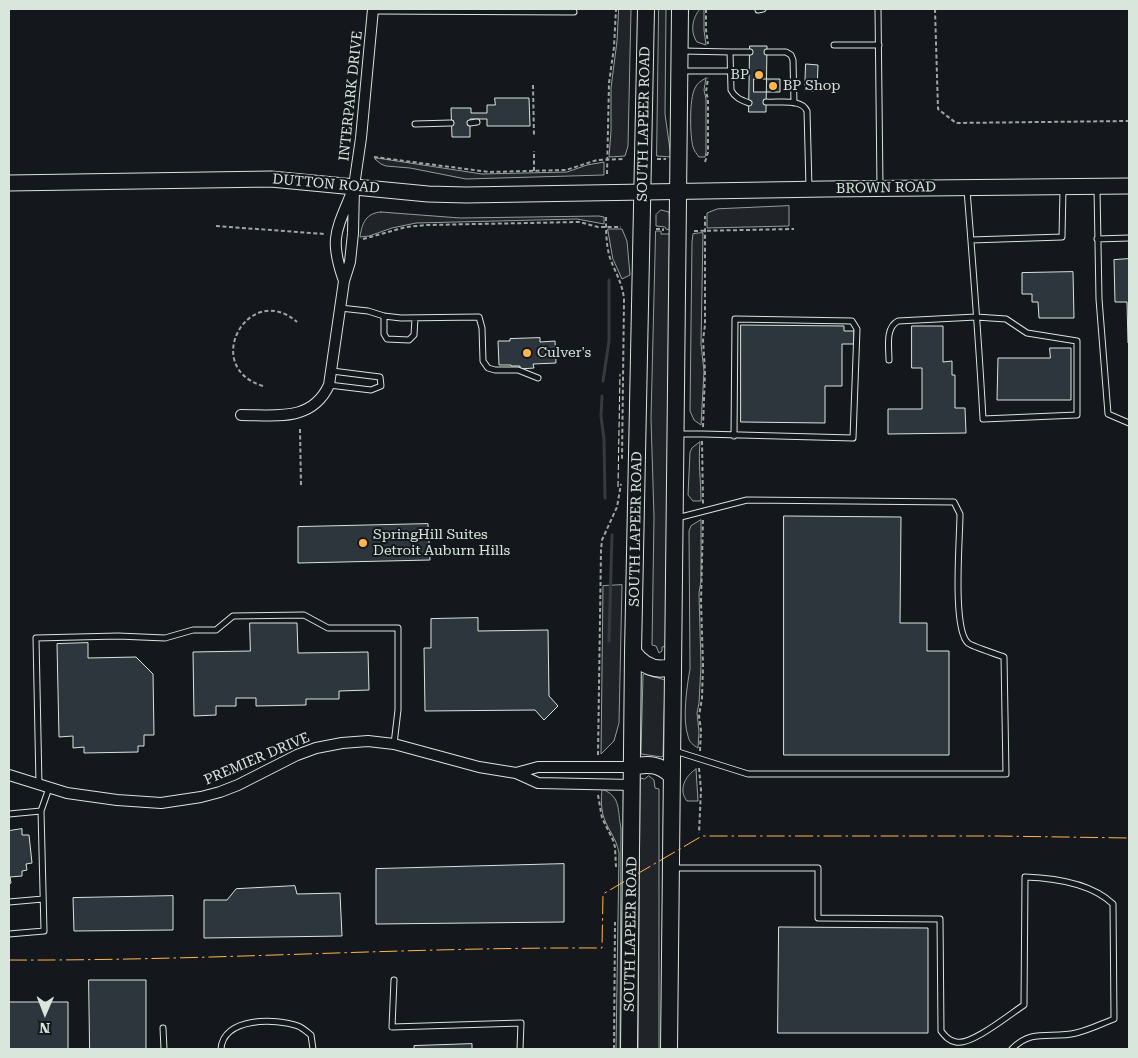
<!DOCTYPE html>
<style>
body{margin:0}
#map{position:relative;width:1138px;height:1058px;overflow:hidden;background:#14181c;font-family:"Roboto Serif",serif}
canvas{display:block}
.frame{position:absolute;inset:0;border:10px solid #d8e6dc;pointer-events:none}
.north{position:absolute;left:20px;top:988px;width:50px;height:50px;-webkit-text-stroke:4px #14181c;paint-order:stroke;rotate:181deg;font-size:14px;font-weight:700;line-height:20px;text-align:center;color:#d8e6dc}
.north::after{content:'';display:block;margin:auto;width:18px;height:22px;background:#d8e6dc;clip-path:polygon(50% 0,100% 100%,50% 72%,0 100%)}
</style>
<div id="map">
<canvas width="1138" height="1058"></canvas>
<div class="frame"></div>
<div class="north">N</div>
</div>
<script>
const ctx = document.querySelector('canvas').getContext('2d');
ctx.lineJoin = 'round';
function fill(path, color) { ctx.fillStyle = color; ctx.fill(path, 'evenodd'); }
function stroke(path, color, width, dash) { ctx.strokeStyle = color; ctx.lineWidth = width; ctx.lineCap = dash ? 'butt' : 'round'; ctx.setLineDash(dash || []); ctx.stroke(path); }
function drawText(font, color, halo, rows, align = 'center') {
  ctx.font = font + ' "Roboto Serif",serif'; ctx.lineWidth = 4; ctx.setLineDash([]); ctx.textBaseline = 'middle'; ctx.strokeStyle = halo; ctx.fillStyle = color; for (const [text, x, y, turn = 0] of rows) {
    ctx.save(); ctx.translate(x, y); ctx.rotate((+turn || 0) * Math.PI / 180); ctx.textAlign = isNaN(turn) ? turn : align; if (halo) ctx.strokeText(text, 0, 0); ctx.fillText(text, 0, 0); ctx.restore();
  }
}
const green = new Path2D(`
 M619,9H631L628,146L625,156L609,157L611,131V88L617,41Z
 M659,9H666L665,114L671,157L657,156Z
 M700,9H704V30L706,45L697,42C690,32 692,18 700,9Z
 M706,78L704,90L706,99V152L705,157H699C697,154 694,151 693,147C690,136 689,99 695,88C697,83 701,81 706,78Z
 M377,158L482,174L567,172L587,165L604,162V175L466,179L410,168L386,166L381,164L375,159Z
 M789,206V226L707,228V213L717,209Z
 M661,210L669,212L670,230L666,229L665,227L656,226V215Z
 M381,212L460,218L599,216L604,217V224L577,219L416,223L392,228L369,236L360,237C362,223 366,213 381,212Z
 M608,229H622L627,241L630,275L622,279L613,259Z
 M656,231H661V234H670L666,646L662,647V651L659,653L656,646L652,645L654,517L651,419Z
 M703,233L701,344L704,371L701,425L694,420L690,411L692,242L693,234Z
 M700,442C698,462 701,481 701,501H693L688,495L690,452L692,448Z
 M701,520V581L699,593L701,666L699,703L697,713L699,732L698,748C693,745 689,742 688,736C682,720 687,685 690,669L689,531L691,526Z
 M622,585L619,723L614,741L601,754L603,586Z
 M645,674L665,680L663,756L662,757L641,754L643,675Z
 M696,769L698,801H687C678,790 685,776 696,769Z
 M649,776L654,780L655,788L659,789V1049H638L640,781L641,778L644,779Z
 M602,789C622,797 617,810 621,828L620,1049H616L619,853C616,837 609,832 604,818C601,809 601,799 602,789Z`);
fill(green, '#202428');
stroke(green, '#939e99', 1);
stroke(new Path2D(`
 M603,381L609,341V280
 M602,396L601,416L604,439L605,498
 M609,641L612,535`), '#363b3e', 3);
const building = new Path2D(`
 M750,46H767L766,112H749Z
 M806,64L818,65L817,91H805Z
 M754,79H780V92H754Z
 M495,98H529L530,126H487V119H470V137H452L451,108H471V113H487V105H495Z
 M1129,259V343H1128L1127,302H1115L1114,260Z
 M1073,272L1074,318H1039L1038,302H1032V294H1022V273Z
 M741,325L844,326V331H854V344H842V386H825V423L741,422Z
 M912,326H943V362L952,361V375H955V408H965L966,433L888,434V409H922V368H912Z
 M540,338V342L555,341L556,363L533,364L534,368L520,369V366H511V365H499L498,341H510V339Z
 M1050,348H1071V400H997L998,358H1050Z
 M784,516L901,517L900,623H927V651H949V755H784Z
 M428,524L430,560L298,563V527Z
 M478,618V631L548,630L549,696L558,706L544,720L535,710L425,711L424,648H431V619Z
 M250,623H297L298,653L368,652L369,690L339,691V699H306V705L256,706V698H236V706H216V715L194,716L193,652L250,651Z
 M88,643V658L136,657L153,674L154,735H144V746H138V752L84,753V747L73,748V736L59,737L57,644Z
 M22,829V835H29L32,863L26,864L27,870L22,871V876L10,877L11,883L9,884V831Z
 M564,864V922L376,924V869Z
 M295,886L297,894L340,893L342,936L204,938V900H227L236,889Z
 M173,896V930L74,931L73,898Z
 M779,927L928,928V1033H778Z
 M89,980H146V1049H90Z
 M9,1002H68V1049H9Z
 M472,1044V1049H414V1046Z`);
fill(building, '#2c363c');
stroke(building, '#d8e6dc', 1);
const lane = new Path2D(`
 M878,9L880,187
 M758,10L763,9
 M373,11L574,12
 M834,45H879
 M683,51L730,52
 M767,52H786L791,55L793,60L794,103
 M683,71H730
 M766,102C779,103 801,98 807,111L809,188
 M749,103C741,100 735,98 731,90L730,52H750
 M470,123L477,122
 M415,124L451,123
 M1097,189L1099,299L1108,414L1129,423
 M1097,239L1129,238
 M971,240L1062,237L1063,189
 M340,308L368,311L384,316L401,318L479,317L482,328L483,361L488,368L495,370H518L538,378
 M384,316V334L387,339L409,340L414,335L415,318
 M889,360C889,347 885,328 898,321L976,317L1006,319L1027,333L1077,341V415L983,419C979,343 973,266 967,190
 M329,385L371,390L381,386L380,377L332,371
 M679,434H703L853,438L857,329L852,321L735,319L734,436
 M675,751L748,774H1006L1004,657C997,654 973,647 968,643C952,629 960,538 960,514L954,502L747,500L677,518
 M39,785L36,638L118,636L165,638L193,630H216L233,616L304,615L328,628H398V710L394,744
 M9,814L41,811
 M674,868H818V918L940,919L941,1031C945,1036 949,1041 956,1042C971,1046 1010,1014 1024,1005L1025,877C1055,878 1091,883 1113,904L1114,1019C1101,1024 1089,1030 1076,1033C1051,1039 1032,1028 1012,1049
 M9,902L43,899
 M9,934L44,931L41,811L49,788
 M394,980L392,1027L521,1023L520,1049
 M163,1028L164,1049
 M221,1049C223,1017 276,1018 298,1026C303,1028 307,1032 311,1035L313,1049`);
const street = new Path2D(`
 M344,281C329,239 336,231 352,192
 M241,415C276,415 312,422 329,385L344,281L350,262L353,233L354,186L361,138L373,9
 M516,773L538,767H632
 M9,775L67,793L117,800L161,803L201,797L220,792L238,785L297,755L316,748L342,743L368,741L394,744L479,767L516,773L538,783L632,785`);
const secondary = new Path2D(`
 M9,183L271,179L428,194L466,195L825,189L1129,186`);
const primary = new Path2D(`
 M633,652C643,666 656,673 673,666
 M632,767C648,763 660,764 672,776
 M629,1049L633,652L646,9
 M669,1049L680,9`);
stroke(lane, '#d8e6dc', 7);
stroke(street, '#d8e6dc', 12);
stroke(secondary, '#d8e6dc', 17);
stroke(primary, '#d8e6dc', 18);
stroke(new Path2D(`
 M706,9V30L708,44
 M935,9L938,109L956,123L1129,121
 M533,85L534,137
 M374,157L489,172L566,170L597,160L624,159
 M657,159H666
 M705,162L708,152V99L706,92L708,78
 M534,171V151
 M607,174L609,83L614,47L616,9
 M606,217C606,231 606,245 610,258C615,272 623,284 624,300L622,459
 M216,226L325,234
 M656,229H663V231
 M694,231L794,229
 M363,239L406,227L427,225L579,222L598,227H621
 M263,386C200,367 249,280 297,322
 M703,427L705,371L703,340L705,325V216
 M300,429L301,487
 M702,441L703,504
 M700,751L701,730L699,716L702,698L703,665L701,602L703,519
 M598,755L601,550L602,540L617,507L621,484
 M699,768L701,790L699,833
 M598,795L602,818L613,840L615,847L616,867
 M614,1049L615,922`), '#9da8a2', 2, [4, 2.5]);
stroke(lane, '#14181c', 5);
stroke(street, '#14181c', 10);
stroke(secondary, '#14181c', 15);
stroke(primary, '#14181c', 16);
stroke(new Path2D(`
 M618,487L620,374`), '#d8e6dc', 1, [6, 2.5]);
stroke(new Path2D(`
 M9,960C207,961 404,947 602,948L603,894L702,836H997L1129,838`), '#ffb74d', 1, [18, 4, 2.5, 4]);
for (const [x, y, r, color] of [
 [759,75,5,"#ffb74d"],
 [773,86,5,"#ffb74d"],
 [527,353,5,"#ffb74d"],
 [363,543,5,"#ffb74d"]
]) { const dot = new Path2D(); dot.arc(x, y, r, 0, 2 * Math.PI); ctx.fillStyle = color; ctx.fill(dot); stroke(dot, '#14181c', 2); }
drawText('14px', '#d8e6dc', '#14181c', [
 ["BP",749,75,"right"],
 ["BP Shop",783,86],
 ["Culver's",537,353],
 ["SpringHill Suites",373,535],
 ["Detroit Auburn Hills",373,551]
], 'left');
drawText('14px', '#d8e6dc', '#14181c', [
 ["INTERPARK DRIVE",351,96,-84],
 ["SOUTH LAPEER ROAD",644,124,-89],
 ["DUTTON ROAD",326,184,5],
 ["BROWN ROAD",886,188,-1],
 ["SOUTH LAPEER ROAD",636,529,-89],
 ["PREMIER DRIVE",257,759,-23],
 ["SOUTH LAPEER ROAD",631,934,-89]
]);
</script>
